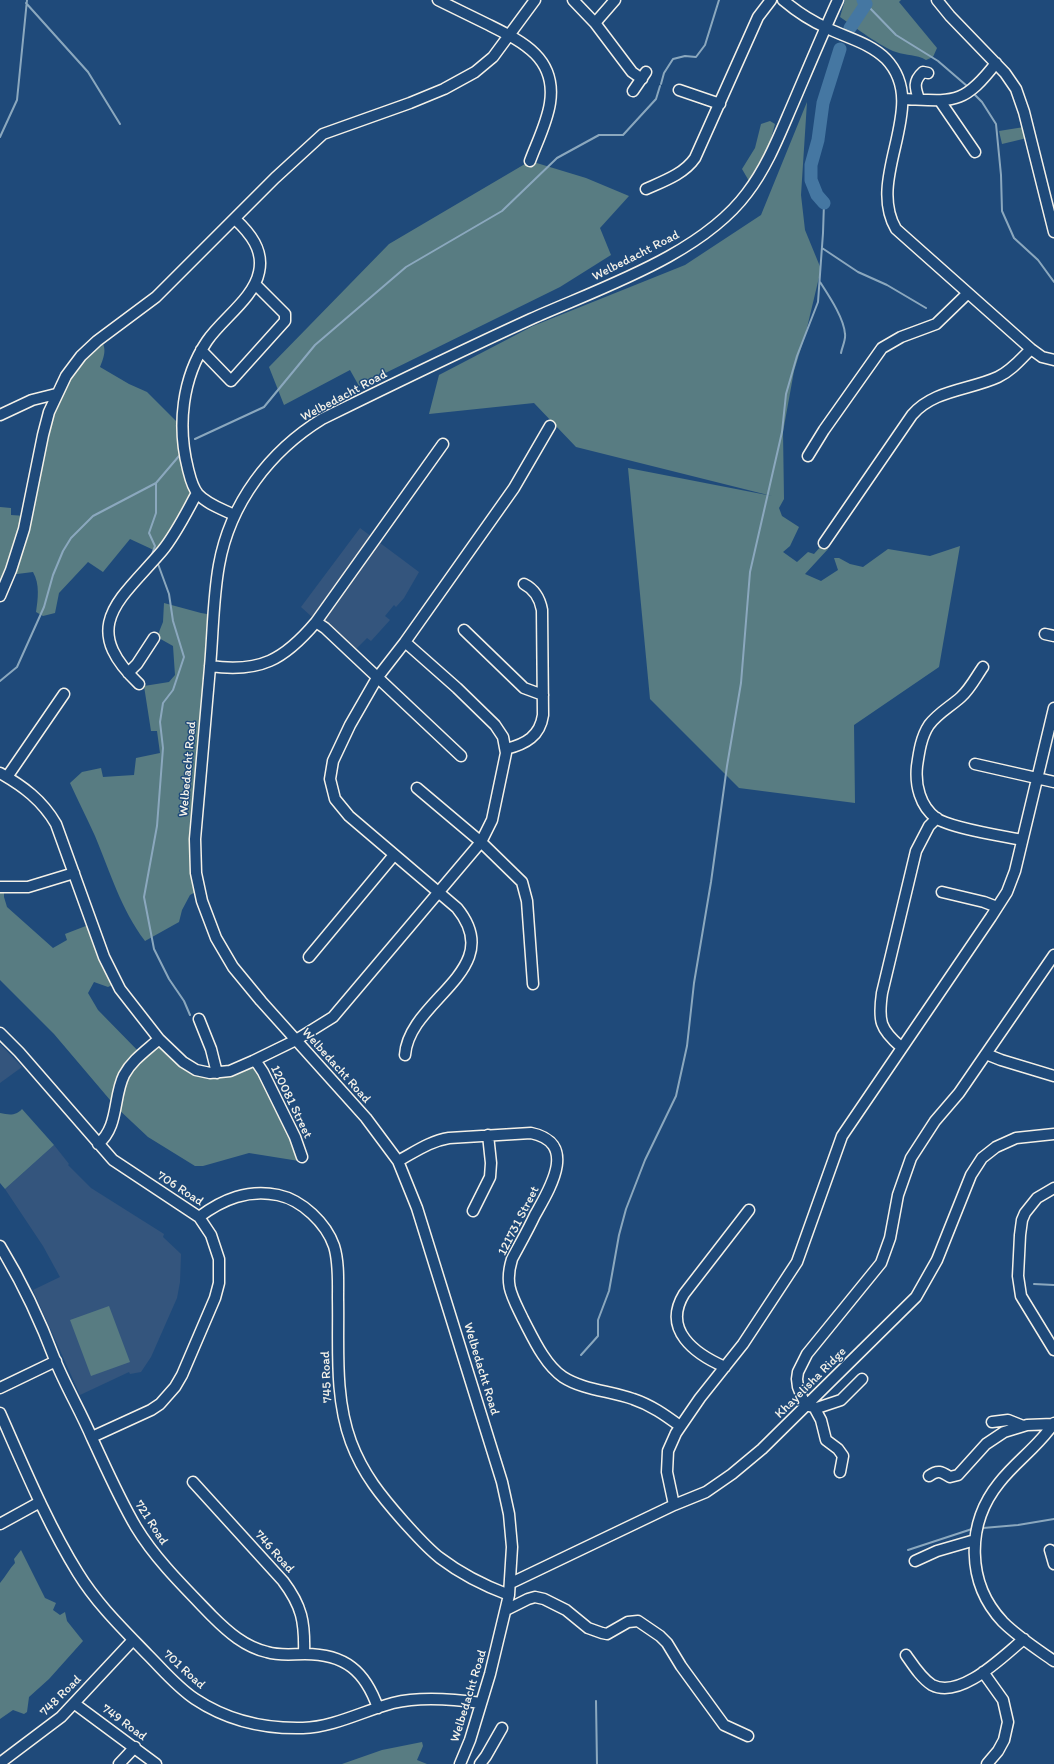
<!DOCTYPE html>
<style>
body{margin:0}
canvas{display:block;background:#1f4a7a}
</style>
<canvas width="1054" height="1764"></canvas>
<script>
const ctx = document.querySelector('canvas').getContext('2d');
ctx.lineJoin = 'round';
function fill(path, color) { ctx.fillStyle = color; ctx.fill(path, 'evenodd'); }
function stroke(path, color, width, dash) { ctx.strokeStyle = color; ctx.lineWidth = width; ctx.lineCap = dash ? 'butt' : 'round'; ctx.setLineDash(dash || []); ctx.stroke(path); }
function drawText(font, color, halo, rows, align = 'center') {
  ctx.font = font + ' Itim,sans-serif'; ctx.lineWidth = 3; ctx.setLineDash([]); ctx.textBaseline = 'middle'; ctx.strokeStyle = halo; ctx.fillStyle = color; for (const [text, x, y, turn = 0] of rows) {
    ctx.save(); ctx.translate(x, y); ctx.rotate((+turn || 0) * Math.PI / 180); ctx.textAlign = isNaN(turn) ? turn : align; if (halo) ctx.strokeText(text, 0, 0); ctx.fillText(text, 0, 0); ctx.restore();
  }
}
fill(new Path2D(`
 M360,528L419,572L404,598L396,607L394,605L385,616L390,620L371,641L367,638L352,653L301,607Z
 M0,1044L22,1067L0,1083Z
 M54,1145L69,1164L68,1165L91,1188L164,1234L163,1237L181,1254L180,1282L177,1298L151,1357L141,1372L130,1374L129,1372L80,1395L33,1290L60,1277L43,1246L5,1189Z`), '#34557d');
fill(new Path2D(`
 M845,0H901L899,2L937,48L933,57L926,60C916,54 907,56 896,52C881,47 855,27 840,17Z
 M807,102L801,195L805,230L821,269L806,332L794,371L783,432L784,499L779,508L782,516L799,527L790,546L783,552L797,562L808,552L814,554L822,545L828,549L805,574L821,581L838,570L834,558H839L850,564L863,567L888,549L930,556L960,546L939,667L854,725L855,803L739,788L650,699L628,468L772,496L576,447L534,403L429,414L439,375L533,326L685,265L761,215Z
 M770,121L775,124L770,142L762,158L749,181L742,169L755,148L761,124Z
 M1024,127L1027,138L1002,144L999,131Z
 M530,161L586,178L629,196L600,228L611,255L560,287L359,386L350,370L284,405L269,367L389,244Z
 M99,338C108,347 104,357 100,367L129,384L147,392L181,426L196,493L158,552L130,539L103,572L88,562L59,593L55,613L43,616L36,612C38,599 40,584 33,572L9,575L0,595V507L11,508V515L26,516L56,394Z
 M164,603L201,613L213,615L196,809L199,890L190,895L182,910L179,922L145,941C121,909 110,872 95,836C87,818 78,801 70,783L82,772L101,768L103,777L134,775L136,758L160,753L157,731H151L144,686L169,682L175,675L173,646L157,637L163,622Z
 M0,886L4,887V897L7,907L53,948L67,940L65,934L91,924L116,983L108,987L94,982L88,993L98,1010L141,1054L159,1038L203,1073L253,1061L301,1157L299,1161L249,1153L203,1166H195L148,1137L116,1107L54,1034L0,980Z
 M22,1109L54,1145L5,1189L0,1183V1113C9,1115 16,1116 22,1109Z
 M109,1306L130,1362L91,1376L70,1320Z
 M21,1550L45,1598L56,1603L53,1610L60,1615L65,1612L67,1621L83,1641L49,1679L29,1697L27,1712L24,1714L13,1710L0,1719V1583C6,1576 9,1569 15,1563L14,1559Z
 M422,1742L423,1746L417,1760L427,1764H342L382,1750Z`), '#587c82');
stroke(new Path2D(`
 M26,3L88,72L120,124
 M866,4L896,35L938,61L967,86
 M661,84L664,73L673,59L685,56L696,57L705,45L719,0
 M974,94L982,102L996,124L1001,175L1002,211L1014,238L1038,260L1054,282
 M0,137L17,100L27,0
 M822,248L858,272L887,285L926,308
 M820,282C829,296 844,318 845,334C846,340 842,347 841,353
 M195,439L264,407L315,345L406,267L502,211L557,158L599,135H623L656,99L660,86
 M151,557L155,546L149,533L156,513V483L179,456
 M158,564L169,594L173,621L184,657L173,690L163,703L160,722L163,748L157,826L144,897L154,949L169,979L184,1001L190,1015
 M0,681L17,667L44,607L53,575L63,551L71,538L93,516L156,483
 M1034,1284L1054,1285
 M581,1355L598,1336V1320L609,1291L619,1235L626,1209L645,1160L676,1096L687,1046L694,983L711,882L727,766L741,683L750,572L782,432L786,394L797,356L818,302L823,233L824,203
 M983,1528L1018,1525L1054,1519
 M908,1550L972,1529
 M596,1701L597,1764`), '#8ba8be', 2);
stroke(new Path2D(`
 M850,28L866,4L863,0
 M824,203L817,195L811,180V165L818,140L823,103L840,49`), '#4577a2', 13);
const minor = new Path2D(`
 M438,0C454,8 471,16 487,24C521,41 557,57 550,103C547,123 537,142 530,161
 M573,0L595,23L632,72L642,79
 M783,0C796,11 811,21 827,28C847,38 870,43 886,59C931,106 865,176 896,229L1031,349L1042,357L1054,360
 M937,0L950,16L1005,73L1016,89L1024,112L1054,232
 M595,23L615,0
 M679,90L720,104
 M633,91L646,72
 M903,99C953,101 963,106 996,63
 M919,99C915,88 913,81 923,72L928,73
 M940,101L975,152
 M646,189C664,181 684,174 695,158L758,17L771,0
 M201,350L231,381L285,321V314L255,284
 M0,415L32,400L56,394
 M808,456L824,430L882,348L901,337L936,324L967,294
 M234,515C222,509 207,504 198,494C192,487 190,477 188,469C177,426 182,378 207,341C222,319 254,298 259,272C264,250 250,233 235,219
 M824,543L912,415C933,390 970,390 998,377C1011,371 1021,359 1031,349
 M0,596L11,570L24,529L43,435L49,412L66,376L81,356L97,341L156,297L275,178L323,134L410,103L444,89L475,72L493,57L535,0
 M316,622L325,628L461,756
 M464,630L524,688L543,695
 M1045,634L1054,636
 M210,666C260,673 284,660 316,622L443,444
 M983,667C976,677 970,689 961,697C950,707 938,713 929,725C921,737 919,752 917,766C915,785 920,806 936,818C950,828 1003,836 1022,840
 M128,673L137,664L154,638
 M139,684C78,626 120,600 162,551C176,534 186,513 197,493
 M506,749C526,744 540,736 543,715L542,610C540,599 534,589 524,584
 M975,764L1054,782
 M0,773C23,786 42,800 56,824L104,957L120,989L159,1039L183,1062L196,1070L210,1073L230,1071L253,1061L296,1040L333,1017L481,842L492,820L506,753L503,737L495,725L457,688L405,642
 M7,777L64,694
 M417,788L481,842L522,882L527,901L533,984
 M0,887H28L74,873
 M942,892L984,902L997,907
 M309,957L394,855
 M199,1019L211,1049L217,1073
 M0,1033L19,1052L113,1160L199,1217L211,1235L219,1259V1283L215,1298L182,1375L175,1387L160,1404L151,1410L92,1437
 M901,1047C880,1029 878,1021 882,993L916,851L929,826L937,818
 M986,1054L1001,1060L1054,1076
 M405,1055C409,999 508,970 457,908L349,816L335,799L330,779L333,761L350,725L377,678L405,642L514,488L550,426
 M253,1061L257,1063L263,1072L295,1137L302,1157
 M98,1144C119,1127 113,1097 124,1075C132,1060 147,1050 159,1039
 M398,1161C415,1152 430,1141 449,1138L531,1133C579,1143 549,1190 535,1215C528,1230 520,1244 512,1259C504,1285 512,1296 523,1319C533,1338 545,1365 563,1377C583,1390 611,1391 633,1399C651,1405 665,1415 680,1426
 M1054,1188L1037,1198L1025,1213L1022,1220L1020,1235L1018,1276L1021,1296L1054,1350
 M473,1211L490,1177L491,1163L488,1135
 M199,1217C223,1199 248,1189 278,1195C302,1200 326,1223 334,1246C339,1262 338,1281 338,1298C339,1345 334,1396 351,1442C363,1474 381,1496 404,1522C415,1534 427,1548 440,1558C461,1574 485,1586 509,1595
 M0,1246C22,1282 40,1320 55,1360C66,1387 81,1412 92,1438C106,1468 119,1498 136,1527C156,1560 185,1588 212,1616C228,1632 245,1647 267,1652C280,1656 292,1654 305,1654C345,1654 365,1671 378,1708
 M725,1367C695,1354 662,1330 684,1294L749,1210
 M862,1379L841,1400L817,1408L805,1405L798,1387L797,1379L798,1372L807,1354L881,1263L890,1238L898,1195L911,1158L935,1121L959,1093L1054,955
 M0,1388L56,1361
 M814,1407L821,1420L826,1440L838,1449L843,1456L840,1472
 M0,1413C24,1467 47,1523 78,1573C97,1604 123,1629 148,1655C163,1670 177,1687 195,1699C228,1721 264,1729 303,1728C334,1727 363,1711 393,1703C421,1696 453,1699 481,1703
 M992,1422L1008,1420L1023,1426
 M1054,1423C1039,1446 1016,1461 999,1483C966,1524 966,1583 1003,1622C1018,1637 1037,1649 1054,1661
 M929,1476C938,1469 942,1472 950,1477L958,1475L986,1444L1004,1432L1027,1425L1053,1424
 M193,1482L283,1581C302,1606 305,1622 304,1654
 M674,1505L667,1472L668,1451L676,1433L700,1398L743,1344L797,1262L842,1136L991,917L1007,892L1015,871L1054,708
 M0,1524L40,1502
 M1050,1550L1054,1564
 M915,1561L937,1551L975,1540
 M511,1583L674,1505L706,1492L732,1474L762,1449L916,1297L937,1260L971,1175L982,1158L996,1147L1016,1138L1054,1134
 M506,1610L528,1599L535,1597L544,1599L566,1610L588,1628L602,1633L607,1634L628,1622L638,1621L660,1636L667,1643L681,1666L724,1725L748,1736
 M906,1655C913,1665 921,1678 932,1685C961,1700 1004,1655 1024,1639
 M983,1672L1003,1700L1008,1722L1004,1740L998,1751L987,1764
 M75,1704L156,1764
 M0,1763L61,1717L133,1640
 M119,1764L135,1747
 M460,1764L470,1740L490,1674L509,1595L512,1547L509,1514L502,1482L417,1208L398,1161L366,1118L261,1001L233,967L216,938L202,901L196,873L195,839C200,781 205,724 210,667C213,633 213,598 219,565C230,503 270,451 322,419C391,385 461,351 531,319C600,288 701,255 747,193C767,167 779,136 792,106C807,71 822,35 838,0
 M480,1764L486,1756L502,1728`);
stroke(minor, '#f4f1e8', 13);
stroke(minor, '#1f4a7a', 10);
drawText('13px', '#f4f1e8', '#1f4a7a', [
 ["Welbedacht Road",636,256,-27],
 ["Welbedacht Road",344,396,-28],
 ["Welbedacht Road",188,769,-85],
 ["Welbedacht Road",336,1066,48],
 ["120081 Street",291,1102,64],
 ["706 Road",180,1189,33],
 ["121731 Street",519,1221,-63],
 ["Welbedacht Road",481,1369,73],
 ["745 Road",327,1377,-93],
 ["Khayelisha Ridge",811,1383,-45],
 ["721 Road",151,1523,57],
 ["746 Road",274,1552,48],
 ["701 Road",184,1670,42],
 ["748 Road",61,1696,-45],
 ["Welbedacht Road",469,1696,-73],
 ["749 Road",124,1723,36]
]);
</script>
